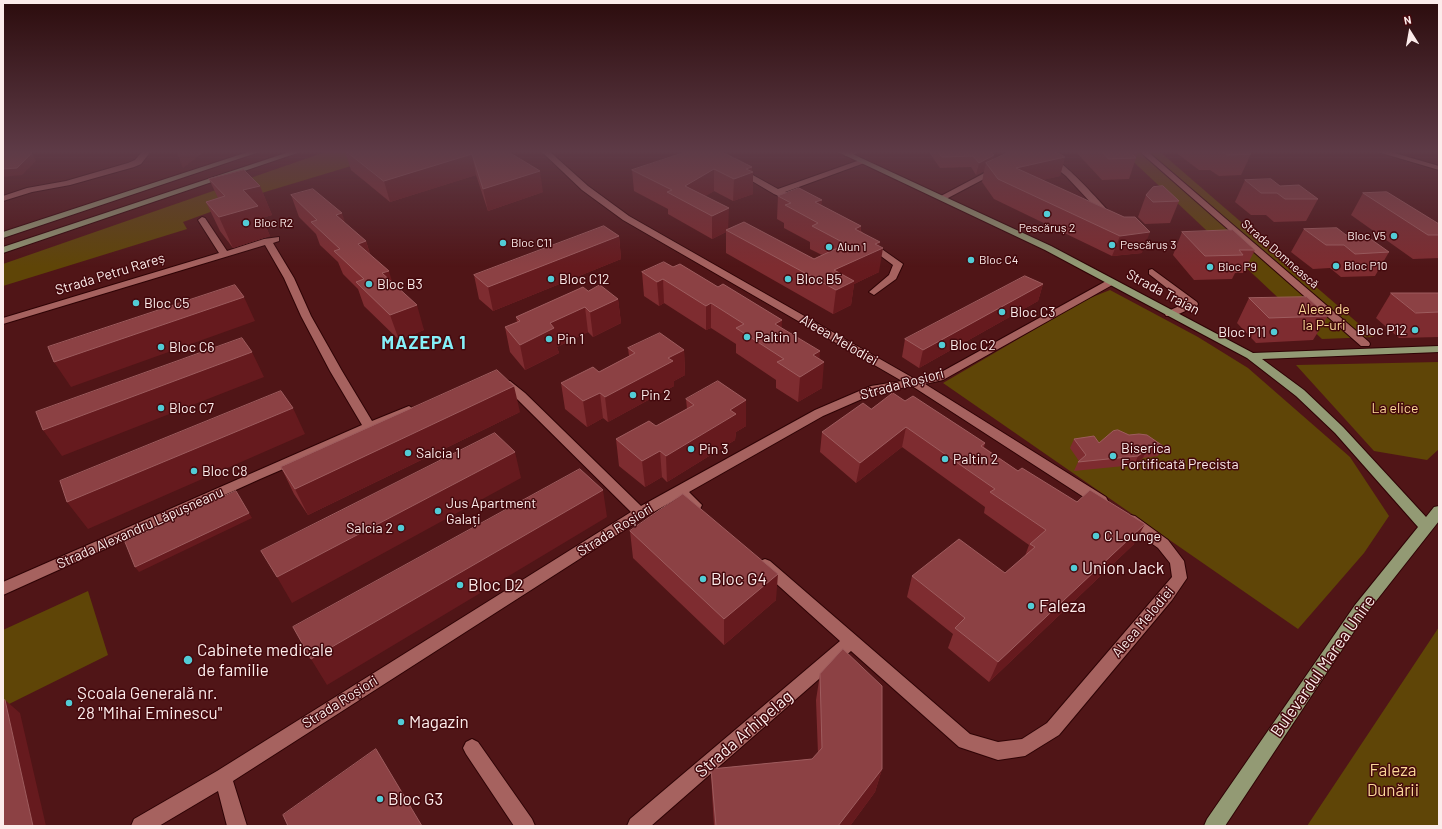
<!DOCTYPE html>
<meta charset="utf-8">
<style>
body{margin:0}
#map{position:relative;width:1442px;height:829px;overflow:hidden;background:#501517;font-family:Barlow,sans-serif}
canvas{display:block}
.frame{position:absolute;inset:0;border:4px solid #fceceb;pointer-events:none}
.north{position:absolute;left:1390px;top:12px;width:40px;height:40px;-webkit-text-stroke:3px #44090d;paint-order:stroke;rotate:349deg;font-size:11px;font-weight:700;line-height:16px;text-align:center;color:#fceceb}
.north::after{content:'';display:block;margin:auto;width:14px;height:18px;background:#fceceb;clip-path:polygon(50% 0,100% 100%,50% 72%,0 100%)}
</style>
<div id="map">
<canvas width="1442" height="829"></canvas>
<div class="frame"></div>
<div class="north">N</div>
</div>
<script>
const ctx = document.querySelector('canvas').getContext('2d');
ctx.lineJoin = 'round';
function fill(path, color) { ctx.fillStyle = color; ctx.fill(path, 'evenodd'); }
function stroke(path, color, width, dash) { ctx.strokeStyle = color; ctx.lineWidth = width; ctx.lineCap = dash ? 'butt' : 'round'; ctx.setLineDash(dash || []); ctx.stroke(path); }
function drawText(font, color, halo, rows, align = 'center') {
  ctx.font = font + ' Barlow,sans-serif'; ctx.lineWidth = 3; ctx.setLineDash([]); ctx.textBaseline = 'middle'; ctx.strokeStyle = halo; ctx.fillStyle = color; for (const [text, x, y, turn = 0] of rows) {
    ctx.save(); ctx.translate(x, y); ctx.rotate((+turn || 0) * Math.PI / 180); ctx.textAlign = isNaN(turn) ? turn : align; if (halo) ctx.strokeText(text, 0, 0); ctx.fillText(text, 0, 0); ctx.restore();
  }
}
fill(new Path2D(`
 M328,151H401L265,192L183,222L187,229L3,286V264Z
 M1122,151H1159L1374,337L1322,339Z
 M1110,290L1198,337L1248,368L1350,457L1389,516L1364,553L1298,629L943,383L1085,300Z
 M1439,362V449L1427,460L1374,451L1296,365Z
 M88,591L108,655L3,707V630Z
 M1439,627V826H1307Z`), '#5f4507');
const minor = new Path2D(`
 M143,151H151L141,164L134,167L70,185L32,192L3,201V196L27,188L66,181L128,163L135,160Z
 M541,151H549L588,186L629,216L915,379L936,375L1108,280H1114L1116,282L1114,284L943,380L925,384L1106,497L1108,501L1106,505L1101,506L1096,505L912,386L878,392L823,416L689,492L702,505L700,509C690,511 685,504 678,498L645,517L233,781L247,826H227L218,791L159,826H131L134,819L217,771L631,512L517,399L502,387L498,386L496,383L498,380L510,381L525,393L641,506L815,410L871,386L902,381L623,220L582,190Z
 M850,151H861L851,156H845V152Z
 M1139,151H1147L1369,342L1370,344L1369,346H1361Z
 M1375,151H1387L1439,166V170Z
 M1046,156C1059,154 1102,204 1112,215V219H1106L1066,176L1046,160Z
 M860,160L867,162L785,192L800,200L801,202L797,204L774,194L735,171L742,169L778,189Z
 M994,168L1001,170L946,199H940L939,197Z
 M202,217L205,218L227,251L264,239L279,237V241L273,243L294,278L311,316L342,371L372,421L409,406L415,410L413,413L260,479L3,595V582L362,425L330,371L301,316L284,278L265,245L3,324V318L219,253L198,220Z
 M869,240L903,264L896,279L874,295L869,292L889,275L893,265L866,245V241Z
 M1152,269L1197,302L1198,304L1197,306L1174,316H1166L1165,314L1166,312L1186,303L1149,274V270Z
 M1130,515L1135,516L1168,540L1184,561L1187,578L1172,600L1059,735L1025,756L998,760L959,747L851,651L651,826H627L630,819L840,641L760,569L758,565L760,561L765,559L770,561L970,734L998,742L1022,739L1047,723L1172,577L1170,563L1158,548L1125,524L1123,520L1125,516Z
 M472,739L478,742L532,819L535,826H514L466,754L463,748L466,742Z`);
const major = new Path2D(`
 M251,151H262L3,238V232Z
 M292,151H303L3,253V247Z
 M836,151H846L1051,246L1253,353L1439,346V352L1262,359L1304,390L1343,427L1426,517L1434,507L1439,506V521L1365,615L1225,826H1204L1207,819L1355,605L1418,527L1335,433L1296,396L1247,358L1045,250Z`);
stroke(minor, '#2e0305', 2);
stroke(major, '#2e0305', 2);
fill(minor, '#a6625f');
fill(major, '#939a74');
fill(new Path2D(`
 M345,151H507L543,192L488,211L476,175L390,202L351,170Z
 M928,151H991L994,155L993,160L1065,157L1060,176L1042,180L1124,217L1142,253L1112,256L994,199L982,182L984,171L976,175L971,167L940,168Z
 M1075,151H1137L1138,152L1129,179L1102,180Z
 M1174,151H1247L1251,154L1241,175L1219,176L1210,170H1199Z
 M752,167V172H753V194L733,201L714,191L705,196L728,229L814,259L822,255L810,249V242L784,228V223L777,219L778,196L821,205L861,226V231L879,247V272L854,284L851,305L833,314L726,253V232L712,239L668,214V209L634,191L632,170Z
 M209,179L260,186L272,215L262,218L270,236L233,248L220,231L206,202L218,198Z
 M1245,180L1280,186L1318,199L1306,221L1274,222L1266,215H1251L1235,202Z
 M1363,193L1439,224V258L1413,259L1351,215Z
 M291,195L345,223L366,241L370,254L392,283L424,330L399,340L364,306L358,289L343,274L338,262L320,245L316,234L299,217Z
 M1146,195L1179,201L1170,223L1145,224L1138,217Z
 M1304,229L1346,235L1389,252L1375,276L1341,277L1330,268L1313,269L1291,252Z
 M1182,232L1255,250L1243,273H1235L1232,279L1194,280L1173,255Z
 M619,236L621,259L493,311L479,299L474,275Z
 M673,267L782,328L820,359L822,388L798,402L776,388V380L736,353V344L711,328L706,330L664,303L659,306L644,296L642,272Z
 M1043,284L1038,301L919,368L902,357L905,339Z
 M588,291L618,299L621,323L593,337L588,332L557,347L559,353L525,370L510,352L505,327L517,322L516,317Z
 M1391,293H1439V337L1399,338L1376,318Z
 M1249,298L1328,316L1313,340L1256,343L1237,323Z
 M628,348L684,350L685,375L674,381V386L608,422L603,418L587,427L565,409L561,383L599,372L629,356Z
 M686,399L746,400V426L736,432L735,440L667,482L662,477L645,487L619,466L616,439L656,426L687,409Z
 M905,401L985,443L984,447L1018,471L1134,544L989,682L948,648L953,634L907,597L912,576L1005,573L1025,556L1029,545L984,513L985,507L902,447L856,483L820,452L822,432L871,409Z
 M520,412L308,515L294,494L281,467Z
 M1074,439L1099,443L1163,446L1158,456L1143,458L1134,465L1074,471L1078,462L1079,461L1070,448Z
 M630,531L776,600L724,645L633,558Z
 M820,674L882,769L875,792L850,826H714L712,793L711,769L812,759L818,754L816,700Z`), '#7e2c30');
fill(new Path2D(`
 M176,151H203L204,152L183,168Z
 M32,153L36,161L22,175L3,177V169Z
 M472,154L476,175L390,202L384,181Z
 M994,155L992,167L986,163L984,171L976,175L979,163Z
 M1065,157L1060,176L1014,187L1016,168Z
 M752,167V173L753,172V194L733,201L734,179L746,169Z
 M714,169V191L691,205L685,186Z
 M540,171L543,192L488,211L483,189Z
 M260,186L272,215L262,218L270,236L233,248L219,217L243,190Z
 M822,200L820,222L815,202Z
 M729,208L728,231L726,230V232L712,239V216Z
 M342,213L349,236L336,215Z
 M861,226L859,249L855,229Z
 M1150,232L1142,253L1112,256L1120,236Z
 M619,236L621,259L493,311L488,287Z
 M366,241L373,265L358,244Z
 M880,242L879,250L883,248L879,272L854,284L851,305L833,314L836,290L834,270L875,244Z
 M389,271L396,295L382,273Z
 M663,279L664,303L659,306L657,282Z
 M1043,284L1038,301L919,368L923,350Z
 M244,297L255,321L71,387L54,362Z
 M618,299L621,323L593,337L590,312Z
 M711,303V328L706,330V306Z
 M417,305L424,330L399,340L390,315Z
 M585,307L588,332L557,347L559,353L525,370L520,345L550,323Z
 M782,320L781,345L775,324Z
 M684,350L685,375L674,381V386L608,422L605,397L668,358Z
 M820,351L819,365L824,362L822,388L798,402L800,377L813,355Z
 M252,352L264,377L62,456L43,430Z
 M514,386L520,412L308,515L295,489Z
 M600,393L603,418L587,427L583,401Z
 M746,400V426L736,432L735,440L667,482L666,456L730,410Z
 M293,408L305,434L88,529L67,502Z
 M906,427L902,447L856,483L860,463Z
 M1147,449L1143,458L1134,465L1138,456Z
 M660,451L662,477L645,487L642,461Z
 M515,452L521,478L292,603L277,577Z
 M603,490L607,517L327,685L311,659Z
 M249,513L252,518L139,572L135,567Z
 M1145,524L1134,544L989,682L998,662Z
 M778,574L776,600L724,645V619Z
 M5,700L20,713L46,826H33Z
 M882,769L875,792L850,826H838Z`), '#661a1e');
const building = new Path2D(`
 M3,151H29L32,153L17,168L3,169Z
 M346,151H507L540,171L483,189L472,154L384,181Z
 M689,151H720L752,167L746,169L753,172L734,179L714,169L685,186L729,208L712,216L667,192L672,190L632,170Z
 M938,151H991L994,155L979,163L973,156L942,157Z
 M1012,151H1054L1065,157L1016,168L1124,217H1135L1150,232L1120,236L998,179L986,163Z
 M1101,151H1137L1138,152H1130L1136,158L1109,159Z
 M1222,151H1247L1251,154L1228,155Z
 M244,170L260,186L243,190L258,206L219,217L206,202L225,196L209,179Z
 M1271,179L1280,186L1299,185L1318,199H1285L1277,193H1261L1245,180Z
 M1163,186L1179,201L1153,202L1146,195L1153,187Z
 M799,188L822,200L815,202L861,226L855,229L880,242L875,244L883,248L834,270L854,281L836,290L726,230L744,222L814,259L846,244L812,226L818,223L785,205L791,203L778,196Z
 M313,189L342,213L336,215L366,241L358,244L389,271L382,273L417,305L390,315L356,282L364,279L334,251L340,249L311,222L317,220L291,195Z
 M1387,192L1439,224V235H1428L1363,193Z
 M604,226L619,236L488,287L474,275Z
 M1337,228L1346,235H1365L1389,252L1355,254L1344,245H1326L1304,229Z
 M1233,230L1255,250H1239L1243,255L1205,256L1182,232Z
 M664,262L673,267L680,264L718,287L723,284L782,320L775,324L820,351L813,355L824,362L800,377L777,362L784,359L736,328L744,324L711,303L706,306L663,279L657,282L642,272Z
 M1025,276L1043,284L923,350L905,339Z
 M235,285L244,297L54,362L48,347Z
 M600,285L618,299L590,312L585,307L550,323L554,328L520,345L505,327L520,321L516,317L583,287L588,291Z
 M1391,293H1439V312L1416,313Z
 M1307,297L1328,316L1269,318L1249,298Z
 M660,333L684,350L668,358L673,361L605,397L600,393L583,401L561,383L593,367L599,372L635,353L628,348Z
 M242,338L252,352L43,430L36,412Z
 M497,370L514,386L295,489L281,467Z
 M718,381L746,400L730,410L736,414L666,456L660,451L642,461L616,439L649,421L656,426L694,405L686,399Z
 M281,391L293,408L67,502L60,481Z
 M893,393L905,401L913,396L985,443L981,446L1018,471L1022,468L1077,502L1090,490L1145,524L998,662L955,628L965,618L912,576L959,539L1005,573L1035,547L1030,544L1046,530L990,492L995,489L906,427L860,463L822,432L863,403L871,409Z
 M1118,430L1129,435L1139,434L1147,435L1163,446L1147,449L1138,456L1078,462L1086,455L1074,439L1094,436L1099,443L1113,431Z
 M495,433L515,452L277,577L261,551Z
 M580,469L603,490L311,659L293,627Z
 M236,491L249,513L135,567L125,542Z
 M683,494L778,574L724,619L630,531Z
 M843,649L882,686V769L838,826H716L711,769L812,759L822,748L820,674Z
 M5,700L33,826H3V701Z
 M376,749L422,826H288L283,815Z`);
fill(building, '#8c4144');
stroke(building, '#9e5c5e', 1);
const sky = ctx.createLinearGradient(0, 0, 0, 267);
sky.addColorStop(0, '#2c0c0d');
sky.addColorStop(0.57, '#5e3b47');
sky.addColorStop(1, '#5e3b4700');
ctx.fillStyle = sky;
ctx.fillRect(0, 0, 1442, 267);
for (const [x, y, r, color] of [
 [1047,214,4,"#52ccd6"],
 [246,223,4,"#52ccd6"],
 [1394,236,4,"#52ccd6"],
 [503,243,4,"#52ccd6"],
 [1112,245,4,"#52ccd6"],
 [829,247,4,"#52ccd6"],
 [971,260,4,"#52ccd6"],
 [1336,266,4,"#52ccd6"],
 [1210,267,4,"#52ccd6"],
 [551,279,4,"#52ccd6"],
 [788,279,4,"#52ccd6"],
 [369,284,4,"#52ccd6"],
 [136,303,4,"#52ccd6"],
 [1002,312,4,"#52ccd6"],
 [1415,330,4,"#52ccd6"],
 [1274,332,4,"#52ccd6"],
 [747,337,4,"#52ccd6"],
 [549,339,4,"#52ccd6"],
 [942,345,4,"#52ccd6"],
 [161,347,4,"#52ccd6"],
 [633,395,4,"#52ccd6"],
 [161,408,4,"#52ccd6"],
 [691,449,4,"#52ccd6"],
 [408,453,4,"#52ccd6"],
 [1113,456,4,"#52ccd6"],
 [945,459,4,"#52ccd6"],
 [194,471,4,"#52ccd6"],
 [438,511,4,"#52ccd6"],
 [401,528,4,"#52ccd6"],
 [1096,536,4,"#52ccd6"],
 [1074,568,4,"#52ccd6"],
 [703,579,4,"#52ccd6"],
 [460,585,4,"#52ccd6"],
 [1031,606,4,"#52ccd6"],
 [188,660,5,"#52ccd6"],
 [69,703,4,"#52ccd6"],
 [401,722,4,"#52ccd6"],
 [380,799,4,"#52ccd6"]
]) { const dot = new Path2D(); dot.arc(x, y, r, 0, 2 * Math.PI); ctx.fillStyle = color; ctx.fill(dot); stroke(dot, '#44090d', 1.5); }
drawText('12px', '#fceceb', '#44090d', [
 ["Bloc R2",254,223],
 ["Pescăruș 2",1047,228,"center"],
 ["Bloc V5",1386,236,"right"],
 ["Bloc C11",511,243],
 ["Pescăruș 3",1120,245],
 ["Alun 1",837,247],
 ["Bloc C4",979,260],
 ["Bloc P10",1344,266],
 ["Bloc P9",1218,267]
], 'left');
drawText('12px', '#fceceb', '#44090d', [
 ["Strada Domnească",1280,254,41]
]);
drawText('14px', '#fceceb', '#44090d', [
 ["Strada Petru Rareș",110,274,-17],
 ["Strada Traian",1163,292,28],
 ["Aleea Melodiei",839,340,30],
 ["Strada Roșiori",902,384,-15],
 ["Strada Alexandru Lăpușneanu",140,528,-24],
 ["Strada Roșiori",615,530,-32],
 ["Aleea Melodiei",1143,622,-50],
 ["Strada Roșiori",340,702,-32]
]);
drawText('14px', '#fceceb', '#44090d', [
 ["Bloc C12",559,279],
 ["Bloc B5",796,279],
 ["Bloc B3",377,284],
 ["Bloc C5",144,303],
 ["Bloc C3",1010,312],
 ["Bloc P12",1407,330,"right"],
 ["Bloc P11",1266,332,"right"],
 ["Paltin 1",755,337],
 ["Pin 1",557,339],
 ["Bloc C2",950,345],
 ["Bloc C6",169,347],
 ["Pin 2",641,395],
 ["Bloc C7",169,408],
 ["Biserica",1121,448],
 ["Fortificată Precista",1121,464],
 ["Pin 3",699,449],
 ["Salcia 1",416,453],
 ["Paltin 2",953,459],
 ["Bloc C8",202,471],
 ["Jus Apartment",446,503],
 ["Galați",446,519],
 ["Salcia 2",393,528,"right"],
 ["C Lounge",1104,536]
], 'left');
drawText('14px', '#fbd898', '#44090d', [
 ["Aleea de",1324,309],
 ["la P-uri",1324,325],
 ["La elice",1395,408]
]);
drawText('17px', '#fceceb', '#44090d', [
 ["Union Jack",1082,568],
 ["Bloc G4",711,579],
 ["Bloc D2",468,585],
 ["Faleza",1039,606],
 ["Cabinete medicale",197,650],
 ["de familie",197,670],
 ["Școala Generală nr.",77,693],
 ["28 \"Mihai Eminescu\"",77,713],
 ["Magazin",409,722],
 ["Bloc G3",388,799]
], 'left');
drawText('17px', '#fceceb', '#44090d', [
 ["Bulevardul Marea Unire",1323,666,-55],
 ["Strada Arhipelag",744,734,-41]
]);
drawText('17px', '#fbd898', '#44090d', [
 ["Faleza",1393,770],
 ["Dunării",1393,790]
]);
ctx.letterSpacing = '1px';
drawText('bold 18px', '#85f0f9', '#44090d', [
 ["MAZEPA 1",424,343]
]);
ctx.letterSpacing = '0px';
</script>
